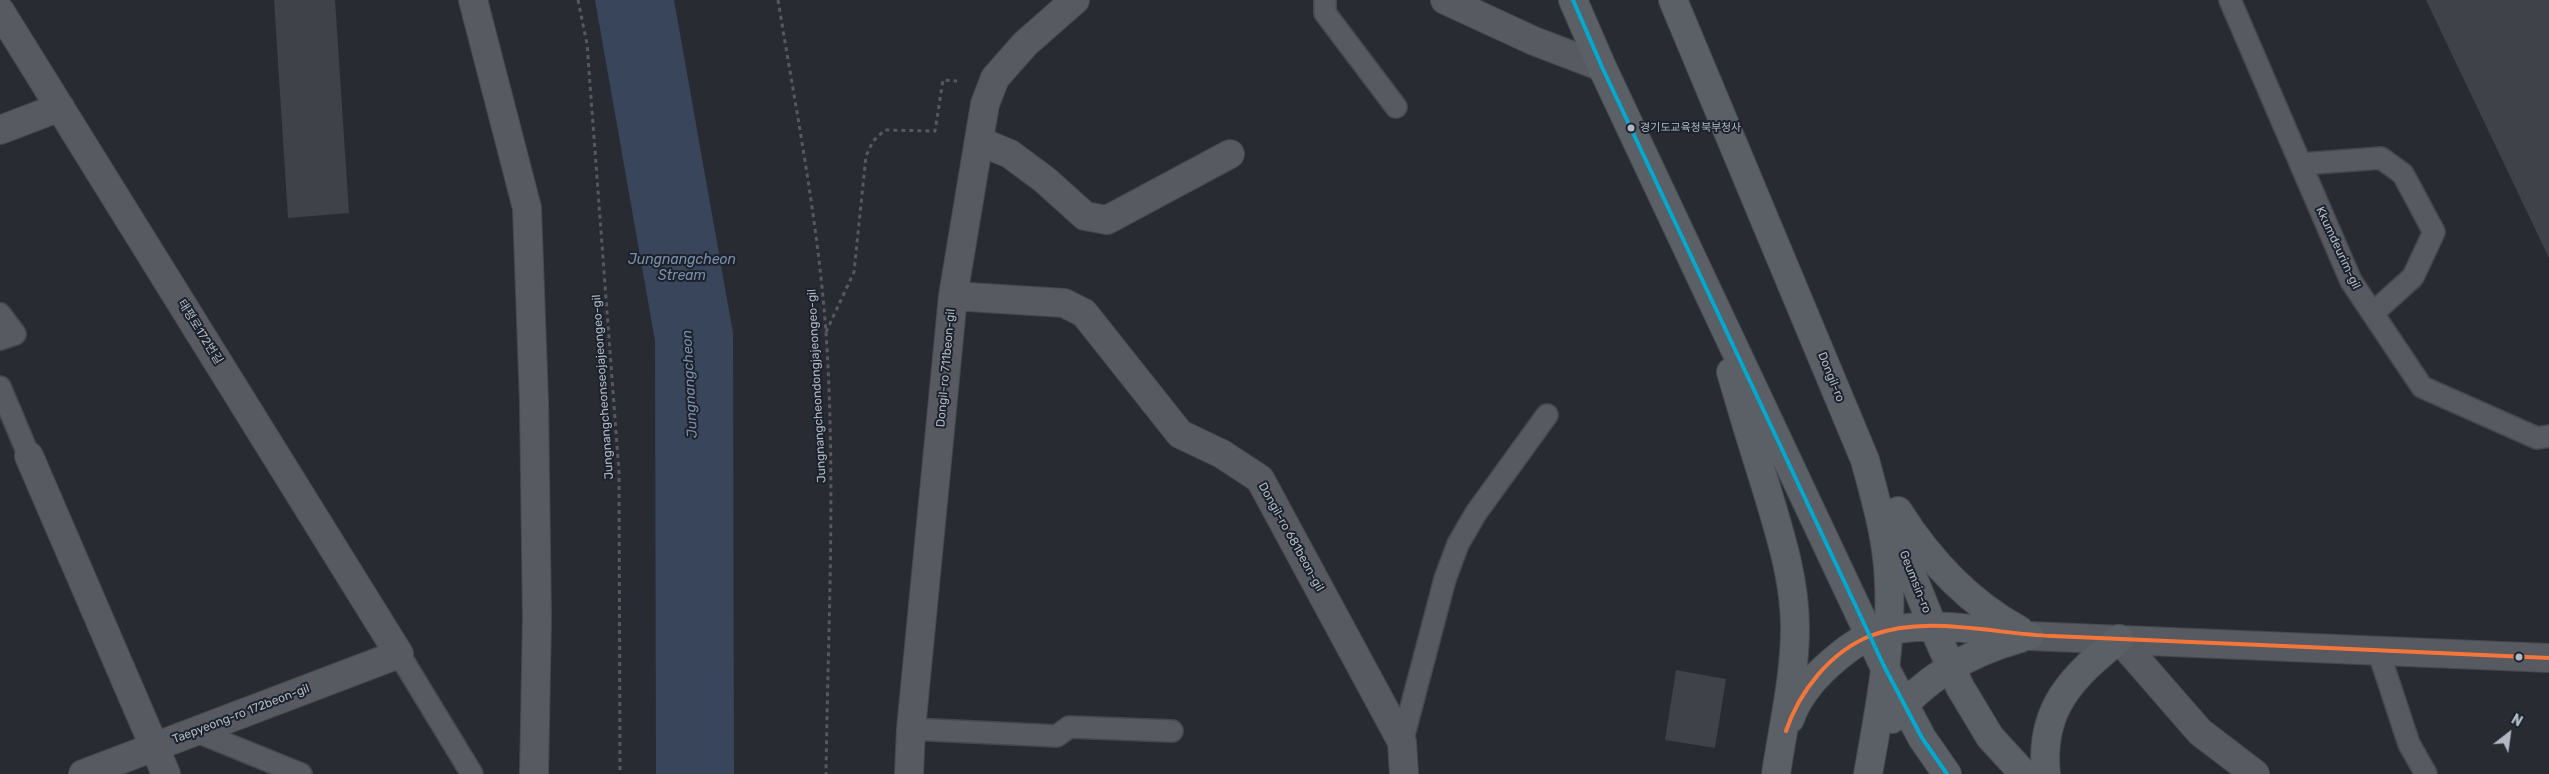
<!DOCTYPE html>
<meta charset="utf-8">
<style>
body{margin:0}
#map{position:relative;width:2549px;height:774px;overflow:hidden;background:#282c32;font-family:Rubik,sans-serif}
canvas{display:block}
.north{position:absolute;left:2484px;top:709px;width:50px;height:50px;-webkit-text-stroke:4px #1c222c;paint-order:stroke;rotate:30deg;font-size:14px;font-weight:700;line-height:20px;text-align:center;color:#b1b8c4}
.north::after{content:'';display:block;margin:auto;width:18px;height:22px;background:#b1b8c4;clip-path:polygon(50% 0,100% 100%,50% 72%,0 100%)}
</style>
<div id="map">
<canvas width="2549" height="774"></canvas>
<div class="north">N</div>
</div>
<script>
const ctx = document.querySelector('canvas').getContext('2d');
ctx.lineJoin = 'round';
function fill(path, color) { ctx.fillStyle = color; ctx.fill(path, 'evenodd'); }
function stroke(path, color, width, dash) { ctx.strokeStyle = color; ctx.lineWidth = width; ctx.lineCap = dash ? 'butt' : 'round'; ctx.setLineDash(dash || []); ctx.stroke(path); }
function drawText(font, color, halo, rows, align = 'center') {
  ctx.font = font + ' Rubik,"Noto Sans KR",sans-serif'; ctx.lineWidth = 4; ctx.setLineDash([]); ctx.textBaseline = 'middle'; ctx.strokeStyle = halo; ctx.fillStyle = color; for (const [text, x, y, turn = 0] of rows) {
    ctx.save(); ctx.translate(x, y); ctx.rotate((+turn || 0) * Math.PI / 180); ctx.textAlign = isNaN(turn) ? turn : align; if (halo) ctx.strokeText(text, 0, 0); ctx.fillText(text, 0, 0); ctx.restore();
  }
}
fill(new Path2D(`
 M595,0H674L733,333L734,774H656L655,341Z`), '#38455b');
fill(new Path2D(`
 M274,0H335L349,213L288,218Z
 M2426,0H2549V258Z
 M1676,670L1726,679L1715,748L1665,740Z`), '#3f4248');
const lane = new Path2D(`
 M1325,0V13L1396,107
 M2230,0L2351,281L2422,387L2537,438L2549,436
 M2301,164L2381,158L2403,174L2434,232L2413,277L2373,313
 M0,314L15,334L0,339
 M0,387L29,456
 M2378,650L2409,744L2426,774
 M399,654L472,774
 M911,729L1057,736L1069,727L1172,731
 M195,731L301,774
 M1402,742L1445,579L1458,544L1476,513L1547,415`);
const street = new Path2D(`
 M473,0L527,208L534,402L537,619L534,774
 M1445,0L1534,41L1602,67
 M0,11L399,654L83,774
 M0,130L60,107
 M979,141L1010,154L1045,180L1085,216L1107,220L1230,154
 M953,296L1064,303L1084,313L1180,434L1222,454L1260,479L1402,742L1404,774
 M29,456L166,774
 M2029,636L2549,658
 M2119,639L2200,732L2255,774
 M909,774L911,729L953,296L985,104L995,78L1025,44L1075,0`);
const secondary = new Path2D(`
 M1573,0L1602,67L1884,666L1922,738L1947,774
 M1673,0L1865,460C1876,501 1888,541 1889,584C1892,647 1879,712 1868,774
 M1731,372C1742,410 1754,449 1766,487C1780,534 1795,579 1795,628C1795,677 1783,726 1776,774
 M1898,511C1929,560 1968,602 2019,630
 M1893,528L1933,627L1960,687L1990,737L2024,774
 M1790,719C1796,701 1810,682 1824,669C1838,656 1853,643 1870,636C1920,618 1979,630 2029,636
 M1892,719C1924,678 1971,652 2021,638
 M2046,774C2039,709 2072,677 2119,639`);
stroke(lane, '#46484d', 24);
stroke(street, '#46484d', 30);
stroke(secondary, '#46484d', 30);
stroke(new Path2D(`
 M578,0L587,44L619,472L620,774
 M778,0C796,110 818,221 826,333C836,479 828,627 826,774
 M826,332L854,272L866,156L873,141L885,130L935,131L943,80L957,81`), '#555a5e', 3, [4, 4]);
stroke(lane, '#575a61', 21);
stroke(street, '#575a61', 28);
stroke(secondary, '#5b5f66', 28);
stroke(new Path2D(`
 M1786,731C1799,692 1830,652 1870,636C1926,614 1994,634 2052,636C2218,643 2383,650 2549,658`), '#f5763a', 4);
stroke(new Path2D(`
 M1573,0L1602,67L1884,666L1922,738L1947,774`), '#00a9ce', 4);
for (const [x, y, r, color] of [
 [1631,128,4.5,"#b1b8c4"],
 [2519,657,4.5,"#b1b8c4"]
]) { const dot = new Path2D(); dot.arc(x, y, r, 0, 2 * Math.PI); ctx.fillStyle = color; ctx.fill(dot); stroke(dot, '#1c222c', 2); }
drawText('11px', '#b1b8c4', '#1c222c', [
 ["경기도교육청북부청사",1640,128]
], 'left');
drawText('12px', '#b1b8c4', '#1c222c', [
 ["Kkumdeurim-gil",2338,248,65],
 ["태평로172번길",200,332,58],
 ["Dongil-ro 711beon-gil",946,368,-85],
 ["Dongil-ro",1831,377,68],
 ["Jungnangcheondongjajeongeo-gil",817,386,-93],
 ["Jungnangcheonseojajeongeo-gil",603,387,-94],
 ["Dongil-ro 681beon-gil",1291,537,61],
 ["Geumsin-ro",1915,582,68],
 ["Taepyeong-ro 172beon-gil",241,714,-21]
]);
drawText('italic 14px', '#7c8eaa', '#1c222c', [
 ["Jungnangcheon",682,260],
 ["Stream",682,276],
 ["Jungnangcheon",690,384,-93]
]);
</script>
